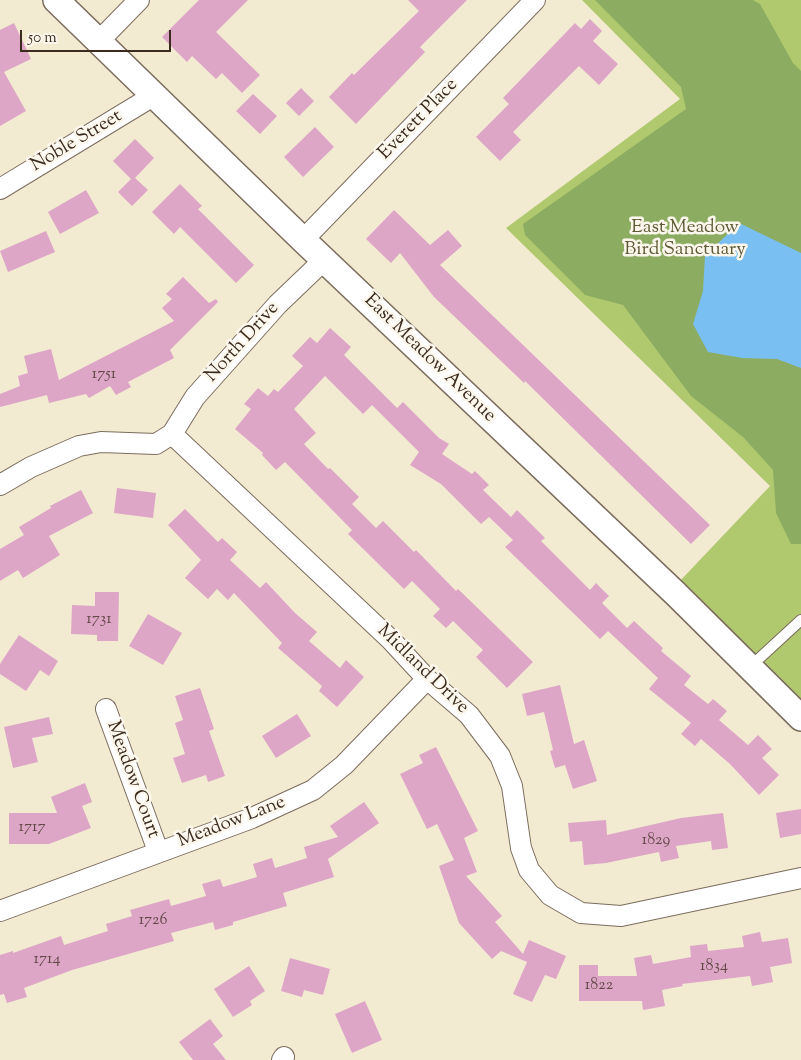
<!DOCTYPE html>
<style>
body{margin:0}
#map{position:relative;width:801px;height:1060px;overflow:hidden;background:#f3ead2;font-family:"Sorts Mill Goudy",serif}
canvas{display:block}
.scale{position:absolute;left:20px;top:30px;width:151px;height:22px;box-sizing:border-box;border:2px solid #3b2a1e;border-top:0;padding-left:6px;font-size:15px;line-height:18px;white-space:nowrap;color:#3b2a1e;-webkit-text-stroke:4px #fbf7ec;paint-order:stroke}
</style>
<div id="map">
<canvas width="801" height="1060"></canvas>
<div class="scale">50 m</div>
</div>
<script>
const ctx = document.querySelector('canvas').getContext('2d');
ctx.lineJoin = 'round';
function fill(path, color) { ctx.fillStyle = color; ctx.fill(path, 'evenodd'); }
function stroke(path, color, width, dash) { ctx.strokeStyle = color; ctx.lineWidth = width; ctx.lineCap = dash ? 'butt' : 'round'; ctx.setLineDash(dash || []); ctx.stroke(path); }
function drawText(font, color, halo, rows, align = 'center') {
  ctx.font = font + ' "Sorts Mill Goudy",serif'; ctx.lineWidth = 5; ctx.setLineDash([]); ctx.textBaseline = 'middle'; ctx.strokeStyle = halo; ctx.fillStyle = color; for (const [text, x, y, turn = 0] of rows) {
    ctx.save(); ctx.translate(x, y); ctx.rotate((+turn || 0) * Math.PI / 180); ctx.textAlign = isNaN(turn) ? turn : align; if (halo) ctx.strokeText(text, 0, 0); ctx.fillText(text, 0, 0); ctx.restore();
  }
}
fill(new Path2D(`
 M582,0H801V701L678,583L770,486L506,228L680,99Z`), '#b1c96e');
fill(new Path2D(`
 M595,0H753L760,4L793,63L801,71V544H791L776,513L773,470L743,437L691,396L623,305L585,295L525,235L523,224L686,109L681,87Z`), '#8cad61');
fill(new Path2D(`
 M739,223L801,253V368L777,359L742,358L708,352L693,324L703,291L705,256Z`), '#7abff1');
fill(new Path2D(`
 M199,0H248L216,32L260,75L242,93L222,73L216,79L192,56L187,62L162,37Z
 M408,0H467L420,47L425,52L356,124L329,97L352,73L354,75L419,11Z
 M590,19L602,31L593,41L618,64L599,85L579,66L513,132L521,140L500,161L476,137L509,104L503,98L575,23L581,29Z
 M14,23L31,59L4,72L26,111L0,126V30Z
 M301,88L314,101L299,116L286,103Z
 M253,94L277,116L260,134L236,111Z
 M315,127L334,147L303,177L284,157Z
 M135,139L154,158L135,178L148,190L132,206L118,192L131,179L113,161Z
 M180,184L202,206L198,209L254,265L236,283L180,227L174,234L152,212Z
 M86,190L99,213L60,234L48,212Z
 M394,210L430,245L448,230L462,246L440,265L710,525L691,544L525,381L524,383L434,297L400,253L391,263L366,239Z
 M46,231L55,252L8,272L0,251Z
 M183,277L209,303L216,299L218,302L170,350L174,358L128,382L131,387L116,395L110,386L89,398L86,394L49,403L47,395L0,407V394L20,386L18,376L28,373L24,356L51,349L59,380L174,321L162,308L172,299L166,294Z
 M330,328L351,347L344,355L397,408L403,402L439,438L449,444L442,454L472,474L475,471L489,485L483,490L511,517L517,510L545,538L541,541L590,590L596,583L609,596L602,603L627,628L634,621L663,648L661,651L691,676L684,685L708,704L713,699L727,711L719,720L748,745L758,735L772,749L762,758L779,775L759,795L730,764L701,739L695,746L681,734L691,723L649,689L658,678L608,631L600,639L505,547L513,540L489,517L481,524L441,484L410,465L419,452L372,405L363,414L325,376L294,409L316,433L304,444L328,469L330,468L359,497L352,504L376,528L383,521L414,552L416,550L456,591L458,589L488,618L533,662L507,688L476,657L483,650L453,621L446,628L433,616L440,609L412,581L404,589L348,534L352,530L285,462L276,470L262,455L263,453L235,429L251,409L244,404L258,388L268,396L274,389L278,392L303,366L292,356L310,337L317,343Z
 M117,488L156,493L153,518L114,513Z
 M81,490L93,513L49,536L60,555L23,578L18,570L0,581V549L24,535L19,527L51,508L50,506Z
 M185,509L218,542L222,538L237,552L230,560L260,588L266,582L295,613L317,632L309,641L340,668L346,660L364,677L337,707L319,691L322,686L278,648L282,643L234,593L228,600L217,589L208,599L185,578L201,560L168,525Z
 M95,592H119L118,641H97V635L71,634L72,605L95,606Z
 M148,614L182,633L163,665L129,646Z
 M19,635L58,661L49,676L40,670L26,691L0,674V664Z
 M560,685L574,744L584,740L597,781L573,789L565,765L555,768L550,751L553,750L544,712L527,716L522,694Z
 M200,688L214,729L209,731L225,776L208,782L206,775L182,783L173,758L185,754L175,723L183,720L175,696Z
 M297,714L311,736L276,758L262,736Z
 M49,717L53,734L32,738L38,762L13,768L4,727Z
 M436,747L478,831L464,838L477,872L466,876L502,916L495,922L523,954L529,940L566,956L556,979L545,975L532,1002L513,994L527,962L501,951L492,959L459,923L439,866L454,860L437,824L427,829L400,774L423,763L419,755Z
 M85,783L92,802L82,806L91,828L49,844H9V813H57L51,797Z
 M364,802L379,823L328,859L334,877L283,893L287,906L233,922V925L215,930L213,922L171,933L174,941L72,970L24,988L27,997L7,1003L4,994L0,995V955L13,951V953L61,936L64,945L108,931L106,924L132,916L130,910L169,899L171,906L206,896L202,884L220,879L223,887L257,877L253,864L272,858L275,868L307,858L304,847L338,837L330,826Z
 M801,809V834L780,838L776,813Z
 M723,813L728,848L712,850L711,841L676,846L679,858L661,862L659,852L606,863L584,865L582,841L570,842L568,823L606,820L607,835L681,818Z
 M760,932L762,942L788,938L792,963L770,967L773,982L752,986L750,976L682,984L683,986L662,990L665,1006L643,1010L642,1001H579V965H598V976H637L634,958L651,955L653,964L691,957L690,946L707,944L708,951L744,947L742,936Z
 M290,958L330,969L323,995L304,990L302,997L281,991Z
 M249,966L265,991L250,1001L252,1005L233,1017L214,989Z
 M365,1001L382,1040L352,1053L335,1014Z
 M210,1019L223,1036L213,1044L226,1060H193L179,1042Z`), '#dda6c7');
const service = new Path2D(`
 M751,666L801,620`);
const minor = new Path2D(`
 M99,41L139,0
 M0,189L153,96
 M303,240L535,0
 M172,434L195,397L278,304L324,260
 M0,485L31,467L79,446L101,442L156,444L172,434L391,640L427,679L469,715L500,756L512,786L521,848L529,870L550,895L581,913L621,916L801,878
 M106,709L158,851
 M0,911L252,818L313,790L344,765L427,679
 M282,1060L284,1057`);
const tertiary = new Path2D(`
 M56,0L303,240L676,594L801,718`);
stroke(service, '#7b6d5d', 12);
stroke(minor, '#7b6d5d', 22);
stroke(tertiary, '#7b6d5d', 28);
stroke(service, '#fff', 10);
stroke(minor, '#fff', 20);
stroke(tertiary, '#fff', 25);
drawText('16px', '#644948', null, [
 ["1751",104,375],
 ["1731",99,620],
 ["1717",32,828],
 ["1829",656,841],
 ["1726",153,921],
 ["1714",47,960],
 ["1834",714,967],
 ["1822",599,986]
]);
drawText('19px', '#3b2a1e', '#fbf7ec', [
 ["Everett Place",419,120,-46],
 ["Noble Street",77,142,-31],
 ["North Drive",243,343,-48],
 ["East Meadow Avenue",429,359,44],
 ["Midland Drive",422,670,44],
 ["Meadow Court",132,780,70],
 ["Meadow Lane",232,823,-21]
]);
drawText('19px', '#5e5a36', '#fbf7ec', [
 ["East Meadow",685,229],
 ["Bird Sanctuary",685,251]
]);
</script>
